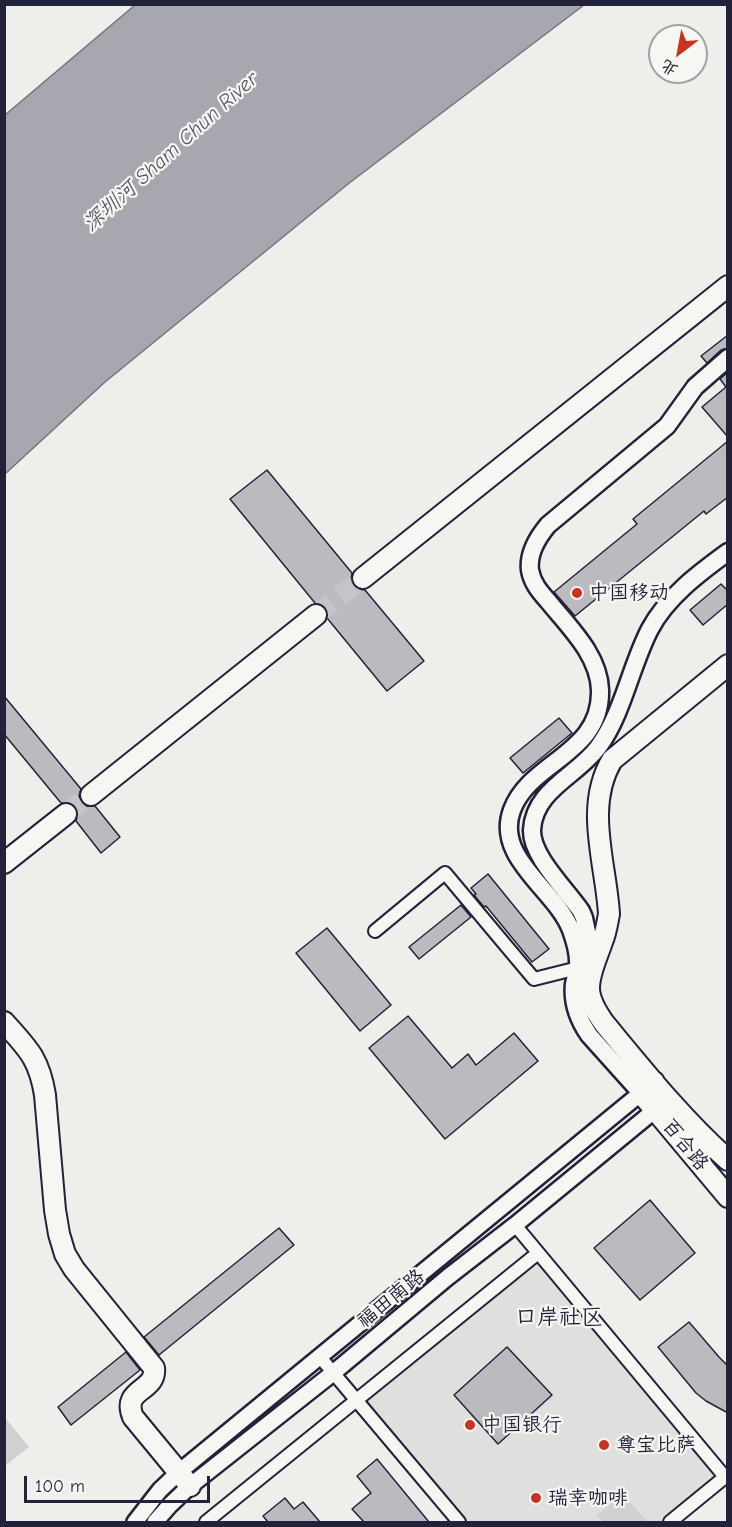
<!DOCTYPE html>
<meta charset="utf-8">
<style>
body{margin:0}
#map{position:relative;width:732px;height:1527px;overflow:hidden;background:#eeeeeb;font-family:"Comic Neue","LXGW WenKai TC",sans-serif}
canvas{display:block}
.frame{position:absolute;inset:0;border:6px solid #22223b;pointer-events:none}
.north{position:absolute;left:648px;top:24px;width:60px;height:60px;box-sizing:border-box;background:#f6f6f2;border:2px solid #a1a1a9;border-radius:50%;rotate:212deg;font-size:16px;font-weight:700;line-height:24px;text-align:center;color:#22223b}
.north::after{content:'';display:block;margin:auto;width:21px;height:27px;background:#c8321e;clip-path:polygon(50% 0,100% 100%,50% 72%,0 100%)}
.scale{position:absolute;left:24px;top:1476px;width:186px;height:27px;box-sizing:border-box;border:3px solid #22223b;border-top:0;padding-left:8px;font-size:18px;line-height:21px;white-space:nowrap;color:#22223b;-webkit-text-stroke:4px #f6f6f2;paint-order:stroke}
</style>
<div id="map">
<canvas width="732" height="1527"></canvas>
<div class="frame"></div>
<div class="north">北</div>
<div class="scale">100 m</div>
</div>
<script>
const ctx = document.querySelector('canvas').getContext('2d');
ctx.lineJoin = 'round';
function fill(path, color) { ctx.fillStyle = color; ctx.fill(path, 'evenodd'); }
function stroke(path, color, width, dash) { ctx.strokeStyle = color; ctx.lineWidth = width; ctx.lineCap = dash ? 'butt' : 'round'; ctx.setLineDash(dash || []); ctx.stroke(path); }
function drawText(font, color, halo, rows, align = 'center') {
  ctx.font = font + ' "Comic Neue","LXGW WenKai TC",sans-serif'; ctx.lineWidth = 4.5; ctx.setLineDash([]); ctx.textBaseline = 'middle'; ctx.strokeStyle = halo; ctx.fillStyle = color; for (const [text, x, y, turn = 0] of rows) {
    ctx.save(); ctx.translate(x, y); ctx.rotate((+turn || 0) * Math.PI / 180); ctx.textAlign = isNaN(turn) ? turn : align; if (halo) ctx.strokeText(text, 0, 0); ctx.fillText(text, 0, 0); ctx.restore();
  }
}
fill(new Path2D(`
 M538,1253L725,1477L670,1522H459L357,1401Z`), '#dfdfde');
fill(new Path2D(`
 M7,1420L29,1447L5,1466V1422Z
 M622,1494L648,1522H604L597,1515Z`), '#d0d0d1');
const water = new Path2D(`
 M135,5H584L348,184L105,382L5,474V115Z`);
fill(water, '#a7a7af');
stroke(water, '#727281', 1.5);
const building = new Path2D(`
 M728,335V348L721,350L707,363L701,356Z
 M728,372V437L702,407L726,387L720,379Z
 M728,441V497L706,514L704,511L575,616L554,592L637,524L633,519Z
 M267,470L352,573L351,580L354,586L359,589L365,590L424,661L387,691L327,618L328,613L325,607L321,604L315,603L230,499Z
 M721,584L728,591V604L703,625L690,610Z
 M4,696L81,789L79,796L82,803L87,806H95L120,837L101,853L76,821L78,813L75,806L70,803H61L4,734Z
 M559,718L572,733L523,773L510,758Z
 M488,874L549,949L532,962L486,906L484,907L474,895L476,894L471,888Z
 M461,905L471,917L419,959L409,947Z
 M327,928L391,1005L360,1031L296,953Z
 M408,1016L452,1068L468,1054L476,1065L514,1033L538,1061L445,1139L369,1048Z
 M650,1200L695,1253L640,1300L594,1248Z
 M279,1228L294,1245L159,1355L144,1337Z
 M689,1322L719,1357L728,1366V1413L706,1401L696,1393L658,1347Z
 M507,1347L552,1395L498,1444L454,1395Z
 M126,1352L140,1370L71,1425L58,1407Z
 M377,1459L429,1522H364L352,1509L371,1493L357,1476Z
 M285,1498L294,1509L303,1502L320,1522H268L263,1516Z`);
fill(building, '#bbbbbf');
stroke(building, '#22223b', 1.5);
stroke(new Path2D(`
 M316,615L363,578
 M66,814L91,795`), '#c5c5c8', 20, [20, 10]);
const minor = new Path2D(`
 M375,931L445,873L534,979L578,968
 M515,1225L725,1477
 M320,1357L459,1522
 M206,1522L538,1253
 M670,1522L725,1477L728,1478`);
const tertiary = new Path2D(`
 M135,1522L160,1490L179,1472L641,1093
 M155,1522L170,1505L190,1486L333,1373L448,1277L515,1225L655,1110`);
const secondary = new Path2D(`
 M594,965L584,918L581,911C566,889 531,856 532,830C534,789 579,775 599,746C623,713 631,665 650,629C667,597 699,573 728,552
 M641,1093L589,1035C578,1019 572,1002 574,984C575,978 578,972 578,966C579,954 575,941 571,930C556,890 494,858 512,810C530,761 602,754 600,690C599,655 569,627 548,601C540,592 532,583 530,570C528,554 538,537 548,525L667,426L695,387L728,358`);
const primary = new Path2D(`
 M363,578L728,286
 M728,665L612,760C584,807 606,863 609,914C607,924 606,933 602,942C597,957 589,973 589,988C589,1001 597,1013 604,1023C643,1070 682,1119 728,1160
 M91,795L316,615
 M4,863L66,814
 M4,1022C28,1049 39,1058 45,1095L55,1210L59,1234L65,1254L74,1269L154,1368C157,1392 121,1388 133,1417L190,1486
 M654,1082L641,1093L728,1197`);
stroke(minor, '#22223b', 16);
stroke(tertiary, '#22223b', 20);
stroke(secondary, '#22223b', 21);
stroke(primary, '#22223b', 24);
stroke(minor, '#f6f6f2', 12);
stroke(tertiary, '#f6f6f2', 15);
stroke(secondary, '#f6f6f2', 16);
stroke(primary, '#f6f6f2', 20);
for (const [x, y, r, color] of [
 [577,593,6,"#c8321e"],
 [470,1425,6,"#c8321e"],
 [604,1445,6,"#c8321e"],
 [536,1498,6,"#c8321e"]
]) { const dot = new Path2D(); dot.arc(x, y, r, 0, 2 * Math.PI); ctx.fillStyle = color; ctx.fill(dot); stroke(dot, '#f6f6f2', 2); }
drawText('20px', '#22223b', '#f6f6f2', [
 ["中国移动",589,593],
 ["中国银行",482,1425],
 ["尊宝比萨",616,1445],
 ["瑞幸咖啡",548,1498]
], 'left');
drawText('20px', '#22223b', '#f6f6f2', [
 ["百合路",685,1145,51],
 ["福田南路",391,1299,-39]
]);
drawText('italic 21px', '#575769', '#f6f6f2', [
 ["深圳河 Sham Chun River",171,152,-42]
]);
drawText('22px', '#22223b', '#f6f6f2', [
 ["口岸社区",559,1318]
]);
</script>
